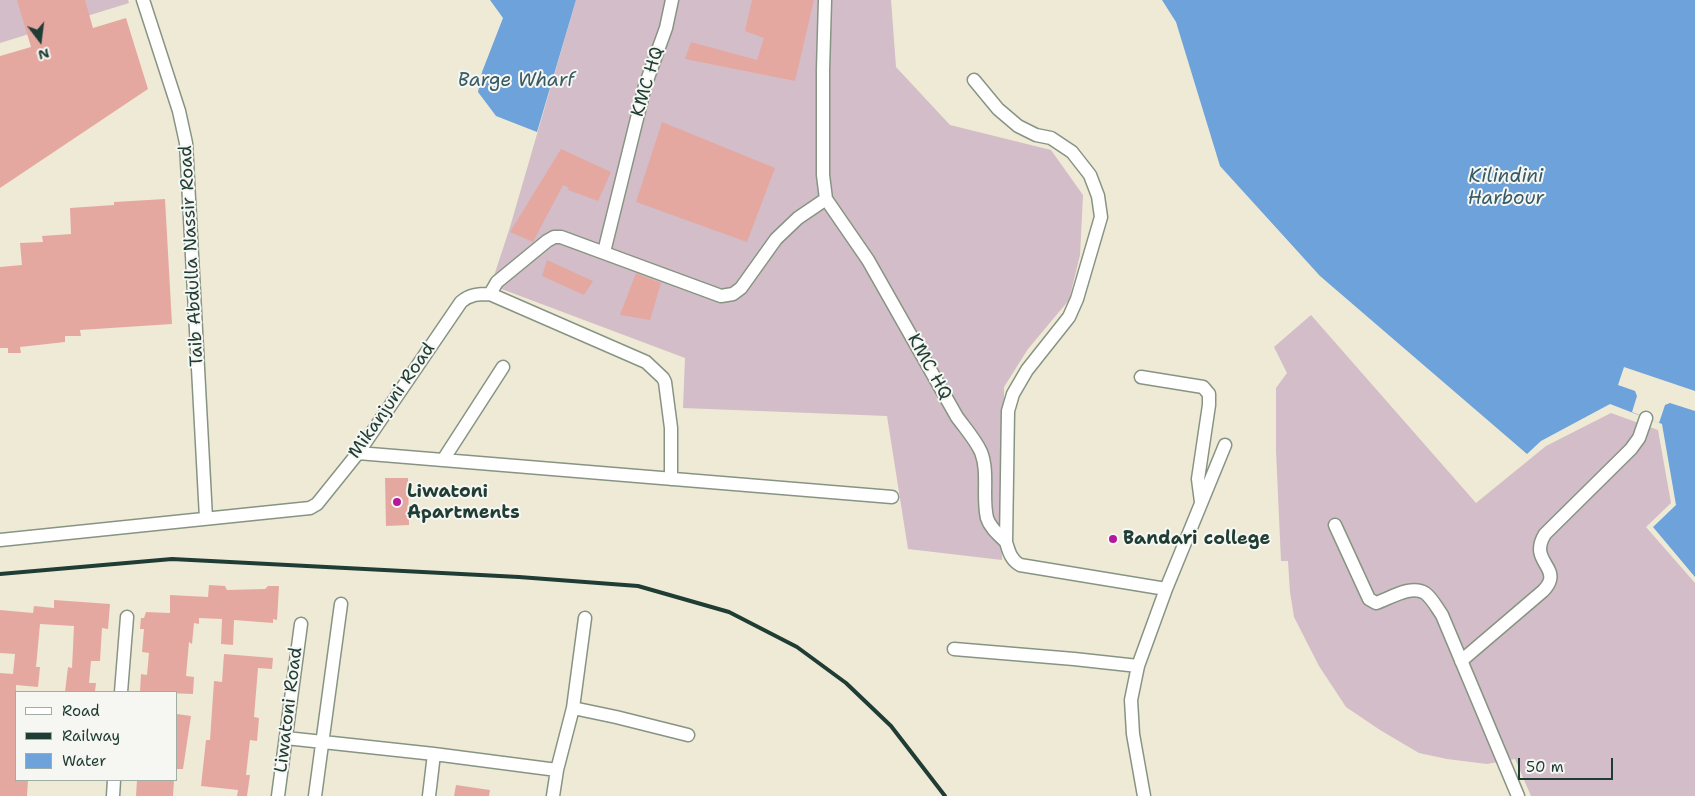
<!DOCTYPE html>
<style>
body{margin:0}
#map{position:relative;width:1695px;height:796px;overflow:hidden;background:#efead5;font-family:"Shantell Sans",sans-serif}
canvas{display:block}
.legend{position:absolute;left:15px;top:691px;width:162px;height:90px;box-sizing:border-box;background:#f6f6f2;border:1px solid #a0aca6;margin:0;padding:6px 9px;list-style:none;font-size:15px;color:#1f3d34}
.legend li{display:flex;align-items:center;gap:10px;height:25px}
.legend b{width:25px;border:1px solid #a0aca6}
.north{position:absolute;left:15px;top:15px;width:50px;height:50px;-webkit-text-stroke:4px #f6f6f2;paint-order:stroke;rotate:165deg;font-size:14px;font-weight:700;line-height:20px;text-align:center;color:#1f3d34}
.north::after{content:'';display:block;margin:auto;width:18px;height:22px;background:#1f3d34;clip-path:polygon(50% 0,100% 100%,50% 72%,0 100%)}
.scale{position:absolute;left:1518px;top:758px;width:95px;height:22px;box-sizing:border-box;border:2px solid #1f3d34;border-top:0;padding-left:6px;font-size:15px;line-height:18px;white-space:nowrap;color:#1f3d34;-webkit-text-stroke:4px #f6f6f2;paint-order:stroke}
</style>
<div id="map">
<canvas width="1695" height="796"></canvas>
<ul class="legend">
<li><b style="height:6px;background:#fff"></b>Road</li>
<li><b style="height:6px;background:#1f3d34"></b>Railway</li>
<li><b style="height:14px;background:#6da2da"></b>Water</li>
</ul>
<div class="north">N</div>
<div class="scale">50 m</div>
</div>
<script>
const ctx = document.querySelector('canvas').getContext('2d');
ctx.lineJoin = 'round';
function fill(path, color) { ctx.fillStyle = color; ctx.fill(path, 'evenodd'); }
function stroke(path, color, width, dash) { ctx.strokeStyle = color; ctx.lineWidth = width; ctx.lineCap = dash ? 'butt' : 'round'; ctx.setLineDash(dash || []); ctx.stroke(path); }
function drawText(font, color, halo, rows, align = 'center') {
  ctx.font = font + ' "Shantell Sans",sans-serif'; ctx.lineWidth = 4; ctx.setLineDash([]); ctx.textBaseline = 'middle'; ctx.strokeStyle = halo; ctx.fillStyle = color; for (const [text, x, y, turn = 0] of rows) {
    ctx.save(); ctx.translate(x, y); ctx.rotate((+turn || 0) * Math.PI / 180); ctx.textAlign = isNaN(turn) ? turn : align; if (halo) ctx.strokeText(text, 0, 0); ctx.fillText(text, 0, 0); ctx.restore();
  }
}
fill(new Path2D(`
 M0,0H128L129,3L0,43Z
 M576,0H891L896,67L950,125L1051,150L1083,195L1080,255L1069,300L1028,349L1004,387V430L1001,454L1002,560L908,549L887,416L683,408L685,358L491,285L510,227Z
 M1311,315L1476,503L1546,446L1611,413L1658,430L1671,503L1646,527L1695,583V796H1531L1515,759L1487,764L1447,759L1419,753L1380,730L1346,707L1319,666L1294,617L1290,592L1288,561H1281L1276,450V388L1287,373L1274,347Z`), '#d2bdc8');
fill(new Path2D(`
 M490,0H576L537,132L496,116L478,92L482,72L503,18Z
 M1162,0H1695V577L1653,527L1676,505L1662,424L1610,404L1541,441L1527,454L1320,276L1220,166L1176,22Z`), '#6da2da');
fill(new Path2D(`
 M1624,367L1695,391V411L1670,403L1665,405L1659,423L1632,412L1637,396L1635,391L1618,385Z`), '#efead5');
fill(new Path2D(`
 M17,0H85L93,28L126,18L148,89L0,188V56L31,47Z
 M752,0H814L795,81L685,59L691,42L757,60L764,38L745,31Z
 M662,122L775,168L747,242L636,202Z
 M561,149L611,172L598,201L568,190L569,188L563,185L533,242L510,232Z
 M165,199L172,324L80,330L81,336H65V342L20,347L21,353H8V348H0V267L22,265L20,243L43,242L42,236L71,234L70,208L114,205V202Z
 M547,260L593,281L584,295L542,276Z
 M636,273L661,283L650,320L620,315Z
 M385,478H408L409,525L386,526Z
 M209,585L225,586L227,590L265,589L268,586H279L277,620L273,619V623L234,620L233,645L221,644L222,619L199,618V624L194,623L192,644L189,642L186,676L194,677L193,694L140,692L141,674L147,675L149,653L142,652L144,629H140L141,618H144L146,612L170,613V595L208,597Z
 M54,600L110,604L108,629L102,628L100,661H91L89,683H96L95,692H65L68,667L72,668L74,626L40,624L36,667H40L38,687L16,685V780H28L27,796H0V673L13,674L15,654L0,653V610L33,613L34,606L54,608Z
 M224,654L273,658L272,669L258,668L254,717L259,718L257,741L250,740L246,775H250L247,796H237L238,790L201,786L206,740H210L214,681L222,682Z
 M177,714L191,716L183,769H176Z
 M137,780H174L173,796H136Z
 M456,785L490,790L489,796H454Z`), '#e5a8a1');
const minor = new Path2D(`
 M143,0L179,111L186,143L206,518
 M825,0L823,70V175L826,199L868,260L957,417C965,428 975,439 981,452C989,472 982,497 987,518C990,528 999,535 1006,542
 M974,80L998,109L1018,126L1036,135L1051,138L1072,152L1090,175L1098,196L1101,217L1077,299L1069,317L1027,370L1013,394L1008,411L1006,542C1009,552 1011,560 1020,565L1166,589
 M604,252L645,86L666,28L672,0
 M490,294L497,282L547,241L554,237H561L721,296L733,294L741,288L776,239L798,218L826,199
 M1141,377L1203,387L1209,394V405L1198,479L1201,502
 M358,453L892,497
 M443,460L503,367
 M1335,525L1369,599L1376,603C1389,599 1411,584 1425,593C1432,598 1437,608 1442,615L1518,796
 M0,540L310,508L317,504L358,453L461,302C470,294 479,294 490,294L646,362L663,378L665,382L671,428V479
 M954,649L1074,659L1138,666
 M1461,661L1543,591C1546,588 1549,584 1550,580C1554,565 1530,558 1545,534L1631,449L1639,438L1646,418
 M121,692L127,617
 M573,708L585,618
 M286,738L434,754L557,770
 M113,796L114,780
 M278,796L301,624
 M315,796L341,604
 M429,796L434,754
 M553,796L557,770L573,708L616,717L688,735
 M1144,796L1133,734L1131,700L1138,666L1166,589L1225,445`);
stroke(minor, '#879484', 15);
stroke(minor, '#fff', 12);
stroke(new Path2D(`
 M0,574L172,559L519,577L638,586L729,612L797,647L846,683L891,726L945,796`), '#1f3d34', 4);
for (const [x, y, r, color] of [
 [397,502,5,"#b5179e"],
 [1113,539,5,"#b5179e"]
]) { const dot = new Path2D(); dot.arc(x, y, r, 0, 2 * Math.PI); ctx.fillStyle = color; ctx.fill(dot); stroke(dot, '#f6f6f2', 2); }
drawText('18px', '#1f3d34', '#f6f6f2', [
 ["KMC HQ",648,82,-73],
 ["Taib Abdulla Nassir Road",192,256,-93],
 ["KMC HQ",929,367,61],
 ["Mikanjuni Road",392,401,-55],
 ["Liwatoni Road",289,710,-83]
]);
drawText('bold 18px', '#1f3d34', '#f6f6f2', [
 ["Liwatoni",407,492],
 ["Apartments",407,513],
 ["Bandari college",1123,539]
], 'left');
drawText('italic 19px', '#365b66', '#f6f6f2', [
 ["Barge Wharf",516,81],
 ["Kilindini",1506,177],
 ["Harbour",1506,199]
]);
</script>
